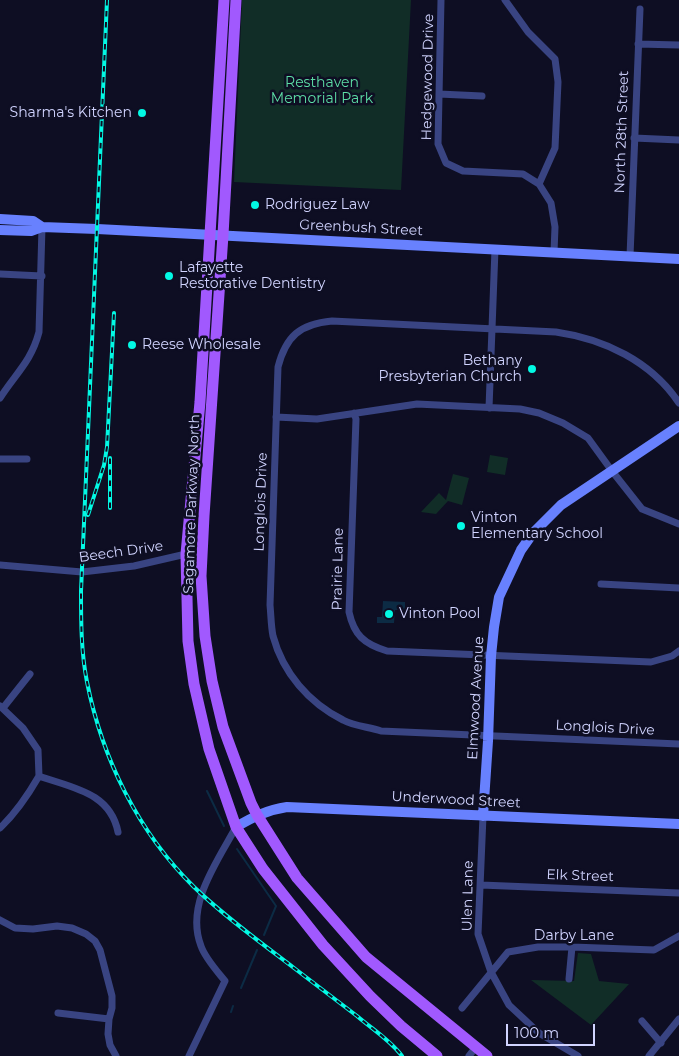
<!DOCTYPE html>
<style>
body{margin:0}
#map{position:relative;width:679px;height:1056px;overflow:hidden;background:#0e0e23;font-family:Montserrat,sans-serif}
canvas{display:block}
.scale{position:absolute;left:506px;top:1024px;width:89px;height:22px;box-sizing:border-box;border:2px solid #d1d4ff;border-top:0;padding-left:6px;font-size:15px;line-height:18px;white-space:nowrap;color:#d1d4ff;-webkit-text-stroke:4px #0e0e23;paint-order:stroke}
</style>
<div id="map">
<canvas width="679" height="1056"></canvas>
<div class="scale">100 m</div>
</div>
<script>
const ctx = document.querySelector('canvas').getContext('2d');
ctx.lineJoin = 'round';
function fill(path, color) { ctx.fillStyle = color; ctx.fill(path, 'evenodd'); }
function stroke(path, color, width, dash) { ctx.strokeStyle = color; ctx.lineWidth = width; ctx.lineCap = dash ? 'butt' : 'round'; ctx.setLineDash(dash || []); ctx.stroke(path); }
function drawText(font, color, halo, rows, align = 'center') {
  ctx.font = font + ' Montserrat,sans-serif'; ctx.lineWidth = 5; ctx.setLineDash([]); ctx.textBaseline = 'middle'; ctx.strokeStyle = halo; ctx.fillStyle = color; for (const [text, x, y, turn = 0] of rows) {
    ctx.save(); ctx.translate(x, y); ctx.rotate((+turn || 0) * Math.PI / 180); ctx.textAlign = isNaN(turn) ? turn : align; if (halo) ctx.strokeText(text, 0, 0); ctx.fillText(text, 0, 0); ctx.restore();
  }
}
fill(new Path2D(`
 M242,0H411L401,190L234,182Z
 M490,455L508,458L505,475L487,472Z
 M453,474L469,478L462,505L448,501L436,514L421,512L439,493L446,500Z
 M578,953L591,954L599,981L629,984L591,1025L531,980L574,981Z`), '#112d27');
fill(new Path2D(`
 M383,601L405,602V610H395L394,623H377V617H382Z`), '#0c2b44');
stroke(new Path2D(`
 M207,791L224,826
 M237,849L276,906L264,935
 M241,988L257,950
 M231,1012L233,1006`), '#0c2b44', 2);
stroke(new Path2D(`
 M441,0L438,144L446,163L463,171L523,174L539,184L551,203L555,227L554,252
 M505,0L528,32L555,59L558,82L555,148L539,184
 M638,44L679,45
 M439,94L482,96
 M634,138L679,140
 M630,256L640,9
 M0,274L42,276
 M0,398C16,373 31,362 39,332L42,227
 M679,403C651,361 604,339 556,332L332,321C300,324 286,336 278,367L270,605C271,615 271,626 273,636C283,673 309,703 343,720C354,726 369,727 381,731L679,744
 M489,408L495,249
 M354,413L356,419L349,612C354,635 364,644 387,651L651,662L672,656L679,651
 M276,417L317,419L417,404L520,409L539,413L563,423L588,438L612,471L642,509L679,524
 M0,459H27
 M0,565L82,572L134,566L186,554
 M601,584L679,588
 M0,706L23,728L38,750L39,776
 M3,708L30,674
 M39,776C72,788 110,792 118,832
 M483,816L478,934L491,972L509,1005L539,1033L578,1056
 M0,828C16,813 28,795 39,776
 M481,885L679,893
 M0,920L15,928L33,929L57,926L72,928L86,934L95,941L100,950L112,996V1008L109,1019L108,1034L110,1045L116,1056
 M569,979L572,947
 M462,1008L508,952L538,947H572L654,950L679,936
 M58,1013L109,1019
 M642,1021L661,1043
 M189,1056L225,981C217,971 205,958 201,946C185,905 217,862 236,827
 M469,1056L476,1047
 M649,1056L679,1019`), '#394482', 7);
stroke(new Path2D(`
 M0,219L33,221L42,227
 M0,230L31,231L42,227L97,229L679,259
 M483,816L488,741L491,656L494,627L499,597L521,550L533,533L561,505L679,426
 M236,827C253,817 267,810 287,807L679,824`), '#6881fe', 10);
stroke(new Path2D(`
 M224,0L200,402L186,554L188,641L194,684L209,749L236,827L263,869L323,945L370,996L401,1026L437,1056
 M236,0L223,235L204,516L201,576L205,636L212,681L223,727L251,803L257,815L297,878L366,957L487,1056`), '#a159fe', 11);
const rail = new Path2D(`
 M107,0L81,591C81,621 81,652 87,682C102,758 138,832 194,887C224,916 260,942 294,968C315,984 336,1000 357,1016C372,1029 390,1040 402,1056
 M110,508V458
 M88,515L104,465L107,447L114,313`);
stroke(rail, '#02f9e4', 4);
stroke(rail, '#0e0e23', 2, [5.5]);
for (const [x, y, r, color] of [
 [142,113,5,"#02f9e4"],
 [255,205,5,"#02f9e4"],
 [169,276,5,"#02f9e4"],
 [132,345,5,"#02f9e4"],
 [532,369,5,"#02f9e4"],
 [461,526,5,"#02f9e4"],
 [389,614,5,"#02f9e4"]
]) { const dot = new Path2D(); dot.arc(x, y, r, 0, 2 * Math.PI); ctx.fillStyle = color; ctx.fill(dot); stroke(dot, '#0e0e23', 2); }
drawText('14px', '#d1d4ff', '#0e0e23', [
 ["Hedgewood Drive",428,77,-89],
 ["North 28th Street",622,132,-88],
 ["Greenbush Street",361,228,3],
 ["Longlois Drive",261,502,-88],
 ["Sagamore Parkway North",192,504,-88],
 ["Beech Drive",121,552,-8],
 ["Prairie Lane",338,569,-89],
 ["Elmwood Avenue",476,698,-87],
 ["Longlois Drive",605,728,3],
 ["Underwood Street",456,800,3],
 ["Elk Street",580,876,2],
 ["Ulen Lane",468,896,-89],
 ["Darby Lane",574,936]
]);
drawText('14px', '#5ddea6', '#0e0e23', [
 ["Resthaven",322,83],
 ["Memorial Park",322,99]
]);
drawText('14px', '#d1d4ff', '#0e0e23', [
 ["Sharma's Kitchen",132,113,"right"],
 ["Rodriguez Law",265,205],
 ["Lafayette",179,268],
 ["Restorative Dentistry",179,284],
 ["Reese Wholesale",142,345],
 ["Bethany",522,361,"right"],
 ["Presbyterian Church",522,377,"right"],
 ["Vinton",471,518],
 ["Elementary School",471,534],
 ["Vinton Pool",399,614]
], 'left');
</script>
